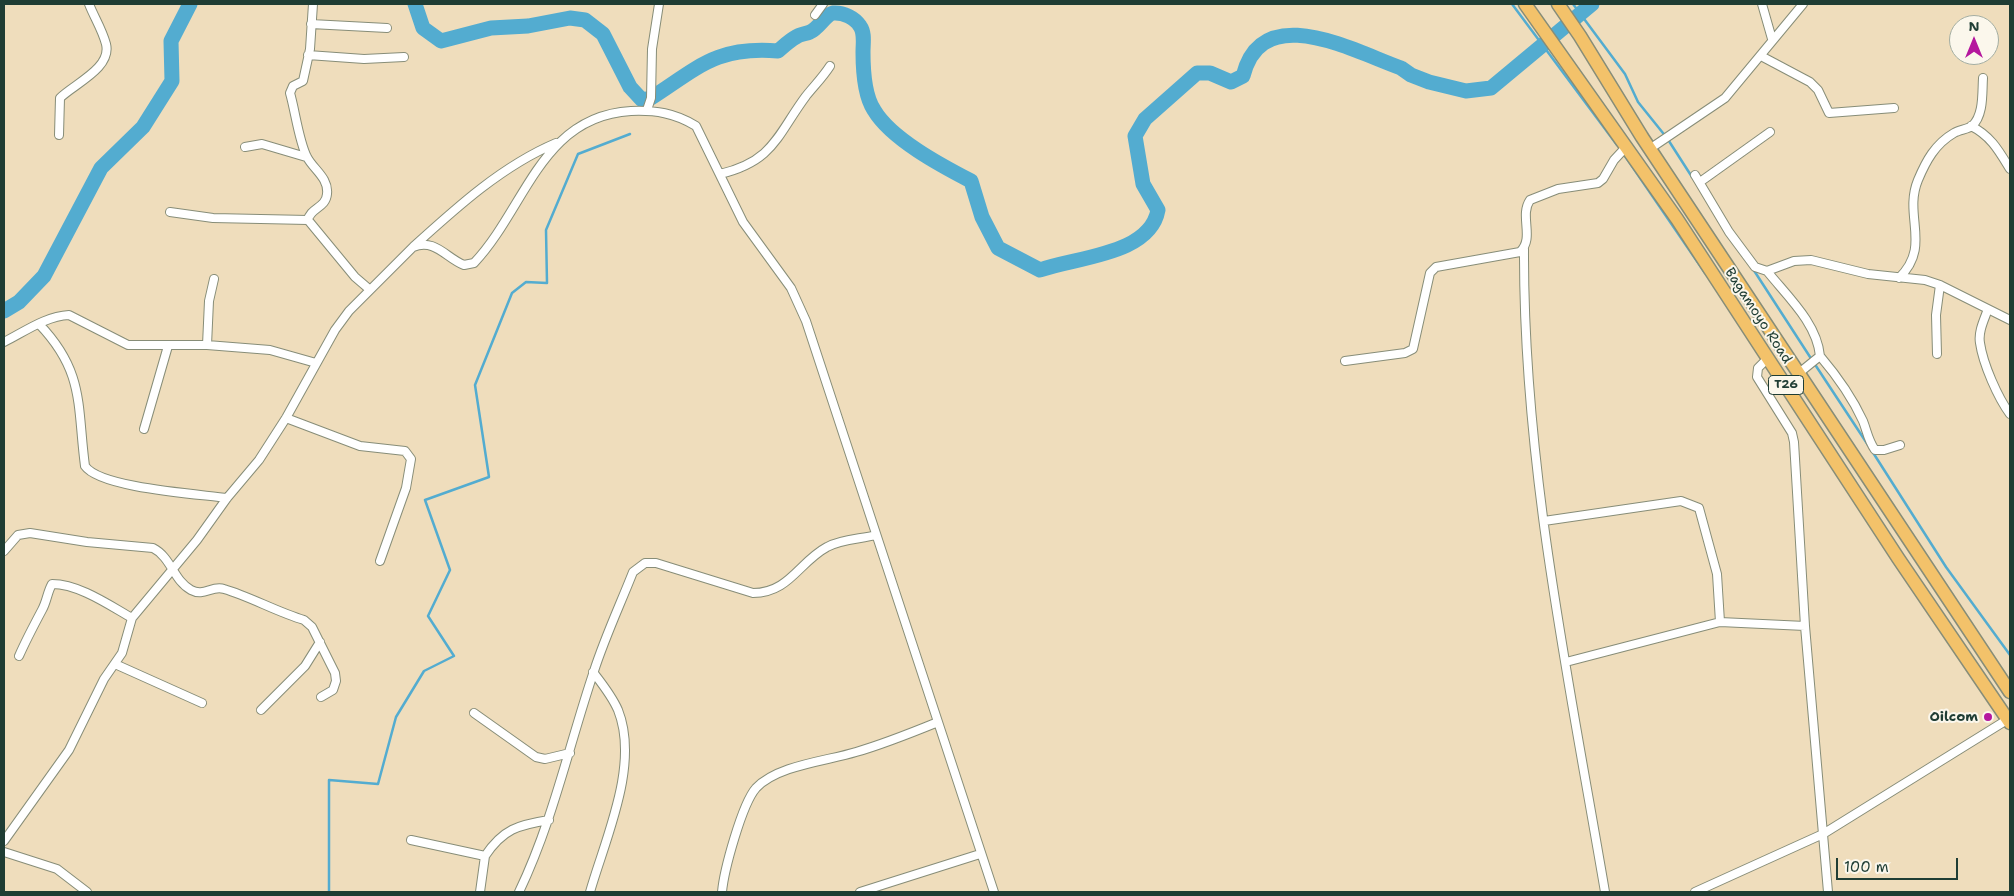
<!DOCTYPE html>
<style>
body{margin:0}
#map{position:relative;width:2014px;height:896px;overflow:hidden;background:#efddbc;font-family:"Shantell Sans",sans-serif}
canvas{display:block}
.frame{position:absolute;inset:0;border:5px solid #1f3d34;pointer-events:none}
.north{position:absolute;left:1949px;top:15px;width:50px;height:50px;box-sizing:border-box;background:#fbf7ec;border:1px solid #a3ada2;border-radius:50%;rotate:0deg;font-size:14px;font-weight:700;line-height:20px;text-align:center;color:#1f3d34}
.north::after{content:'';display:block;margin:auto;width:18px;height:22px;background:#b5179e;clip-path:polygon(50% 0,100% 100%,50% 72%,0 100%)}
.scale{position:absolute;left:1836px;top:858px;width:122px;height:22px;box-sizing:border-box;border:2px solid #1f3d34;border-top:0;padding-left:6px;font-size:15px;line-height:18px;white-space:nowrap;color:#1f3d34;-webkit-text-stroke:4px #fbf7ec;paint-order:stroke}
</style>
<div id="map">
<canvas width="2014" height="896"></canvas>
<div class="frame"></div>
<div class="north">N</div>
<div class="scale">100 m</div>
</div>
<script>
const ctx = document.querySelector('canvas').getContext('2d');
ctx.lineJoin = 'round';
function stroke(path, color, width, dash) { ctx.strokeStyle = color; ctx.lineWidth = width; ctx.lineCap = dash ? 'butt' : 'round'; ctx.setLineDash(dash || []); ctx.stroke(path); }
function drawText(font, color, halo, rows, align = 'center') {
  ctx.font = font + ' "Shantell Sans",sans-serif'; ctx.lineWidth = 4; ctx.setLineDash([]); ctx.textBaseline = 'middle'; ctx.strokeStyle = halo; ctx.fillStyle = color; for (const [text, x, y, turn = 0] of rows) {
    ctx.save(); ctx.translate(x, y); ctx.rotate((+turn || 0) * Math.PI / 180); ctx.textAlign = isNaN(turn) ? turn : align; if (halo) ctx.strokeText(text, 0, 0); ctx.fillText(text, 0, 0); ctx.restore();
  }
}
stroke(new Path2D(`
 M1512,4L1617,145
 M1573,4L1625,74L1638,102L1667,138L1692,177
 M1625,156L1705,273
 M1753,269L1812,360
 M1816,366L1868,445
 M1872,451L1946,567L2010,655
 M329,892V780L378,784L396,717L424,671L454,656L428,616L450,570L425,500L489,477L475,385L512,293L526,282L547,283L546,230L578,154L630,134`), '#53acd0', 2.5);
stroke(new Path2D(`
 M415,4L423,28L441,41L491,28L528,26L570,18L585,20L603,34L630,87L642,100L651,98C699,67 717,46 778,51C784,46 790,40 796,37C800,34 806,34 810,32C819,28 825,15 833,13C843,12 855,18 860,26C865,33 863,43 863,52C863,70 864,95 874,110C891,139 942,166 971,181L982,217L998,248L1040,270C1076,257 1150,255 1158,210L1143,184L1135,136L1145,119L1197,73H1210L1231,82L1243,76C1262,0 1351,50 1401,68L1411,75L1429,82L1466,91L1491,88L1592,4
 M4,311L19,302L44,276L101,168L143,127L172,81L171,41L190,4`), '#53acd0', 15);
const minor = new Path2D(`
 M313,4L310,49L303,81L293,86L290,93C295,110 299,142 307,157C313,169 329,178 327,194C326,208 310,208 308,220L355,277L369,289
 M1762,4L1772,39
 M815,15L823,4
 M311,24L387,28
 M308,55L364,59L404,57
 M1761,56L1810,82L1818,90L1829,113L1894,108
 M647,110L651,98L652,49L659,4
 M1971,126C1991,136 1999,151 2010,169
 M59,135L60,98C74,84 112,68 106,44C102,29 94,17 89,4
 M245,147L262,144L306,157
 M1651,148L1725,98L1803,4
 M720,174C774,161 777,135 806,96C814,86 823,77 830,66
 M1695,175L1729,232L1755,267L1767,271L1794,261L1811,260L1868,274L1925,280L1940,285L2010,320
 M1700,182L1770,132
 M170,212L213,218L308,220
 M414,246C457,207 502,166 556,143
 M1524,249C1523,465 1569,680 1605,892
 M1767,271C1787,296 1817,323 1820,356L1799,373
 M1899,278C1932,246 1903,216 1918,180C1926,161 1935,144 1954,133C1959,130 1968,129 1972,126C1984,115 1982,93 1983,78
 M1988,309C1984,320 1978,332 1980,343C1983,364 1998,398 2010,414
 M39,324C85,372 77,406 85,466C100,488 198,494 227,498
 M4,342C24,332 46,316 69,315L128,345H207L270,350L316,363
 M207,345L209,301L214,279
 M1937,354L1936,315L1940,285
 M1820,356C1837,376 1852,397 1863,421C1867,431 1868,440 1875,450H1884L1900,445
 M1768,358L1758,368L1757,377L1792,433L1794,442L1805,626L1828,892
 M1345,361L1405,353L1413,349L1430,273L1436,267L1520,252C1535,238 1519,216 1530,200L1558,189L1598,183L1603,179L1614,160L1627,146
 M286,418L360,446L405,451L411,459L406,488L380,561
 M144,429L168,346
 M1544,521L1681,501L1699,508L1717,574L1720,622
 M4,551L18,535L30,533L87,542L153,548C171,557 174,581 191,590C204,597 212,585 224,589C251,597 277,612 304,620L312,627L335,673L336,681L333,690L321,697
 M19,656C26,640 34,625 42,610C47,601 47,593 52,584C79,584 109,605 132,618
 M1566,662L1720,622L1805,626
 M115,664L202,703
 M261,710L305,666L320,642
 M474,713L536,757L545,759L570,753
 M411,840L485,856C503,829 518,825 549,820
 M4,841L69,750L104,679L122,653L132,618L197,540L227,498L259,460L286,418L335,330L349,311L413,247C435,238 446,258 464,265L474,263C526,208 541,116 631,111C655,110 675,113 696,126L743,222L791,288L806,321L994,892
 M4,852L57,869L87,892
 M480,892L485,856
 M519,892C553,821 569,745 594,671C605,637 620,605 633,572L645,563H656L753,593C789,593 799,562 827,547C841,539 861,539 876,535
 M590,892C605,839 640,765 618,710C612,696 603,685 593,672
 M722,892C724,870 742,804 756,788C778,765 827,761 856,752C884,744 911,733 938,722
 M860,892L980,854
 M1695,892L1823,834L2010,718`);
const trunk = new Path2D(`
 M1525,4L1677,219L1898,558L2010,723
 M1558,4L1580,36L1642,137L2010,692`);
stroke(minor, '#878d78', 10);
stroke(trunk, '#878d78', 15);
stroke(minor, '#fff', 8);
stroke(trunk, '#f3c26a', 12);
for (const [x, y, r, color] of [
 [1988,717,5,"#b5179e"]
]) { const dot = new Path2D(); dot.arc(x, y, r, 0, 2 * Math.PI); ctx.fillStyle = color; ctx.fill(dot); stroke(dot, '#fbf7ec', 2); }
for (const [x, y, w] of [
 [1786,385,35]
]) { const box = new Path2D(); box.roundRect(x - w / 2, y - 9.5, w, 19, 4); ctx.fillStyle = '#fbf7ec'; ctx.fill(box); stroke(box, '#1f3d34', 1); }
drawText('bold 12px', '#1f3d34', null, [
 ["T26",1786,385]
]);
drawText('14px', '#1f3d34', '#fbf7ec', [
 ["Bagamoyo Road",1758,316,57]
]);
drawText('bold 14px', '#1f3d34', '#fbf7ec', [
 ["Oilcom",1978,717]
], 'right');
</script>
